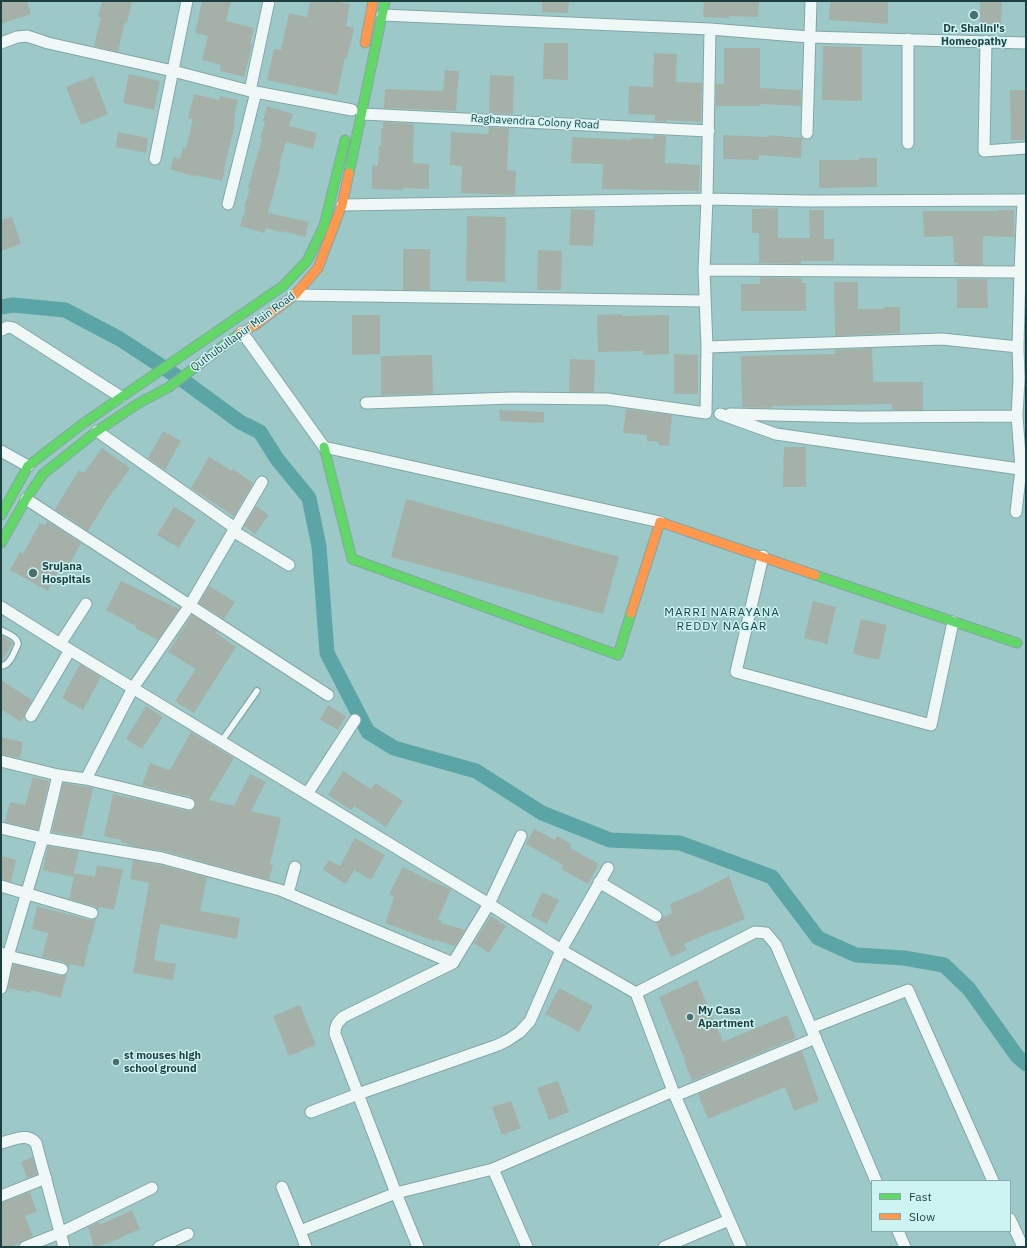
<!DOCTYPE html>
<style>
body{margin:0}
#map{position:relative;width:1027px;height:1248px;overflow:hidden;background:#9dc8c8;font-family:"IBM Plex Sans",sans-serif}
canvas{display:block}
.frame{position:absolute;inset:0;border:2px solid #1e3f3f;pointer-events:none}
.legend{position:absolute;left:871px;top:1180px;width:140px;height:52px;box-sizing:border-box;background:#cef3f3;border:1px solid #88abab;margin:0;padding:5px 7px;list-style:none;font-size:12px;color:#1e3f3f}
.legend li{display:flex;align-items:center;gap:8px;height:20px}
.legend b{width:20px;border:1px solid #88abab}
</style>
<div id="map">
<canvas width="1027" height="1248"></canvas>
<div class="frame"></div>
<ul class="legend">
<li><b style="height:5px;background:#63d668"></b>Fast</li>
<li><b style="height:5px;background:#ff974d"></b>Slow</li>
</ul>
</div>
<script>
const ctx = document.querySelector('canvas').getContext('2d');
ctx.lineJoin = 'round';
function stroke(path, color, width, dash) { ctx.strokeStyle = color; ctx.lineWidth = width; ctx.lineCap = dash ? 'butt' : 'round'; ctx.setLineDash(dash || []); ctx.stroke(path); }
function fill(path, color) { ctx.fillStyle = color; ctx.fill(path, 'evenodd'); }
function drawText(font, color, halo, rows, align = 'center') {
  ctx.font = font + ' "IBM Plex Sans",sans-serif'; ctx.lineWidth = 3; ctx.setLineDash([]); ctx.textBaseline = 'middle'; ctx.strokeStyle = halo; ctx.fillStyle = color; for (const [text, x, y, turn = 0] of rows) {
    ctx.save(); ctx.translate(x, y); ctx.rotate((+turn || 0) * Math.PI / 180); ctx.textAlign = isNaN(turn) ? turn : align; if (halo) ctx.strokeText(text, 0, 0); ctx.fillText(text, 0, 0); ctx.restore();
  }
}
stroke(new Path2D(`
 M1,307L13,305L65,310L120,339L184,381L240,422L260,432L277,459L309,498L319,546L327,653L368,732L394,748L476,771L542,813L610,840L680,843L772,877L818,938L856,955L904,958L944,965L969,989L1017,1056L1026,1064`), '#5ba5a6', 15);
fill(new Path2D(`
 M1,1H27L31,14L1,24Z
 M102,1H132L127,23L125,22L118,52L94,46L101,17H98Z
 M202,1H231L226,21L254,28L250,44L252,45L244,77L220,71L221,65L202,60L208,36L195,33Z
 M310,1H333L350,4L346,26L354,28L347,58H345L337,95L267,80L274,49L281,50L289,13L307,17Z
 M542,1H569L568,13L542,12Z
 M704,1H759L758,17L729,16V18L703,17Z
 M830,1H888V24L829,20Z
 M980,1H1002L1001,30L980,29Z
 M544,43H568V80L543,79Z
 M823,46L862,47V101L822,100Z
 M724,48H760V88L801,90V106L760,104V106H716V84H724Z
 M654,53L677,54L676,82L702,83L701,122L666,120V122L655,121V115L628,114L629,86L653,87Z
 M445,70L459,71L456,111L384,108L385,89L443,91Z
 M129,74L160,81L154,110L123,103Z
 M490,75L514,76L513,114L489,113Z
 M93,76L108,114L81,125L66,87Z
 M1010,90H1026V140H1011Z
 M194,94L219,100L220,96L238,100L235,112L234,129L224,169H225L222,181L196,175L195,177L170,169L174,157L180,159L183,148L186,149L193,119L188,118Z
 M267,106L293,114L289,126L317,133L313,149L286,142L279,165H281L268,213L309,222L305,237L284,231L283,233L266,228L264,233L240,226L246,207H244L250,189L248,188L262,139L260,138L265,122L263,121Z
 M383,122L414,124L413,163L429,164V189L403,188V190L372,189V165L378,166L379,146H381V128L383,129Z
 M489,127L509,128L507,170L516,171L515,195L461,193L462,166L450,165L451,132L488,134Z
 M118,132L148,138L146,153L116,147Z
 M654,135L666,136L665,163L700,165L699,191L602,189L603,164L571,163L572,137L631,140V138L654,139Z
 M723,135L769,137V135L802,138L801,158L759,155V160L723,159Z
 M859,158H877V187L819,188V160H859Z
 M778,208V238H810L809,210H824V239H834V261H801V264L759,263V233H752V209Z
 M571,209L595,210L593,246L569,245Z
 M998,210H1014V237L983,236V265H957V263H954L953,236L924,237L923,211H998Z
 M467,216L506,217L505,282L466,281Z
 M12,217L21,244L1,251V220Z
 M403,249H430V290H403Z
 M538,250L562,251L561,290H537Z
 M760,277L802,278V283H806V311H741V284H760Z
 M957,279H987L988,308H957Z
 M834,282H858V309H884V307H900V333L835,336Z
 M622,314V316L669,315V354L643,355V351L598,352L597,315Z
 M352,315H380V354L352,355Z
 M872,348L873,382H923V410H892V404L772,406V408L742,407L741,356L835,354V350Z
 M674,354L698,355V394H674Z
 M432,355L433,394L381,395V356Z
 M570,359L595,360L594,392H569Z
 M626,409L672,415L669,446L658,445V442L647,441V435L623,433Z
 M499,410L544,412V423L500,421Z
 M163,431L181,441L165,470L148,458Z
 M784,447H806V487H783Z
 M102,448L130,468L115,490L114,489L88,531L55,509L79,470L84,473Z
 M209,457L232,471L233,469L253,483L234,516L191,488Z
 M406,499L619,557L603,614L391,557Z
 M256,506L269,515L255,534L244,526Z
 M174,507L196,520L179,548L157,535Z
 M47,521L81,543L69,566L63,563L48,591L10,570L20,552L23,554L40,523L45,525Z
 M121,581L179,609L158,640L135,628L136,626L106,610Z
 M209,586L235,602L224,619L199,603Z
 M813,601L836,607L827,644L804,638Z
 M192,615L217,631L216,633L236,647L194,713L175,701L196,669L168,652Z
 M861,619L887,625L879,660L853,654Z
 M1,635L13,643L1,662Z
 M80,664L101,677L83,710L62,698Z
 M1,680L32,700L25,712L24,717L21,722L1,709Z
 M328,705L346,716L338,730L320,720Z
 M146,706L163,717L142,749L126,739Z
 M191,732L234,758L209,800L234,806L250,774L266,782L251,811L281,818L270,864L273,865L269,880L164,851L136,847L121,842V840L104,836L113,794L130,798V797L187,811H191L194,809L196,802L191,797L142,785L150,763L170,770Z
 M1,737L23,742L20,758L1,754Z
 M343,771L371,789L376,783L403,801L386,827L354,806L351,810L328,795Z
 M33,777L49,781L38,830L5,822L10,802L25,805Z
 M63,783L93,788L82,837L52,832Z
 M534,829L555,840L557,836L572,844L570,848L599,864L588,884L561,869L563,865L526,844Z
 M355,838L385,855L371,880L354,870L346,884L323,870L329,860L340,866Z
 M48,846L79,851L73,877L43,870Z
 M1,856L16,860L11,882L1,879Z
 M133,860L160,865L207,877L200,911L240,918L237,939L160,924L154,960L176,964L173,980L133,973L149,883L130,879Z
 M97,865L123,870L114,910L99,907L98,910L94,906L69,899L75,873L95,877Z
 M403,867L429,880L451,889L438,920L441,921V923L465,930L455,946L435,940L434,941L385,923L394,897L389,894Z
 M729,876L745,919L714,932L713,931L684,944L687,950L671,957L656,923L660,922L663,917L673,913L670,904L698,892Z
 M542,892L559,900L547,924L531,916Z
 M37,906L90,920L96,919L90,943H89L84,967L69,964V967L64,962L42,957L48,933L32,929Z
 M491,916L506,926L489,953L474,943Z
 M13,964L60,976L67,974L61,998L31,990V993L8,988Z
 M697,980L723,1042L787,1015L796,1038L692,1081L684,1060H685L659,997Z
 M559,988L593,1006L579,1032L545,1014Z
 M300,1005L316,1045L289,1056L273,1016Z
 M802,1051L819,1101L794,1111L785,1087L708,1119L698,1094Z
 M558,1081L569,1112L549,1120L537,1088Z
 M511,1101L521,1128L502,1135L492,1107Z
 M33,1157L37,1174L27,1178L21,1162Z
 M30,1192L37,1212L25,1216L33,1236L11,1247H1V1203Z
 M132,1210L140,1229L109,1243L94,1247L88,1227L99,1222L100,1225Z`), '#a5b1a8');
const lane = new Path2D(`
 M1,630C7,634 17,636 18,644C14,652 10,666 1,666
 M221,742L257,691`);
const street = new Path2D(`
 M382,15L710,29L809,37L1026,43
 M908,39V143
 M986,41L984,151L1026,148
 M1,43L17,37L27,36L48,43L173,71L250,91L352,110
 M250,91L269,1
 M362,114L709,131
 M807,133L811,1
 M155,159L187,1
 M228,204L256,92
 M342,205L707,199L809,201L1026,200
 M704,270L1020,272
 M295,295L705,301
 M2,330L7,327L13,328L121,397
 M242,332L324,447L660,522
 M707,347L942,339L1018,347
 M366,403L512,398L607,399L706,413L707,347L704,270L707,199L710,29
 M720,414L776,434L1026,470
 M730,414L859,417L1017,416
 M97,431L235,528
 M1,451L28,466
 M26,499L328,695
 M1016,512L1021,469L1017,416L1019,379L1018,347L1020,272L1023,200
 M233,531L289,565
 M763,556L736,672L931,725L953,622
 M1,607L60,644L489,904L561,950L636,993L673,1091
 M60,644L86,604
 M31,716L70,650
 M1,761L58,775L86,779L189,804
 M58,775L43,838L162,858L280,890L453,963
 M86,779L133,688L190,605L262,482
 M307,794L355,720
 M1,828L43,838L8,956L1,953
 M599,882L656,916
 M1,886L92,913
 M288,893L295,867
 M1,988L8,956L62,969
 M636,993L755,932L766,933L776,945L876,1181
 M811,1028L908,990L993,1181
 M675,1096L816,1038
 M311,1112L358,1094L498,1045L508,1040L520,1032L530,1021L561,950L608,868
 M1,1143C13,1140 27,1132 36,1143L64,1247
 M493,1169L527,1247
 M282,1187L300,1231
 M1,1196L46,1178
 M1010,1219L1023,1247
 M898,1231L905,1247
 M25,1247L60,1233L152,1188
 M159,1247L188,1234
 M306,1247L300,1231L396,1193L493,1169L673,1091L741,1247
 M418,1247L396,1193L335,1034C335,1026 337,1023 343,1017L453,963L489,904L521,836
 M664,1247L729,1220`);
const fast = new Path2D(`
 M349,173L385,1
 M324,447L352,559L618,655L631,613
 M1,515L28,466L81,425L283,286L307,261L324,226L345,140
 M1,543L26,499L43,474L97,431L139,403L169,387L239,334
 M815,575L1017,643`);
const slow = new Path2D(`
 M365,43L373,1
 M239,334L255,325L295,295L318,268L342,205L349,173
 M631,613L660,522L815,575`);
stroke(lane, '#83a6a6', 8);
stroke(street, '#83a6a6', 13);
stroke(fast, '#83a6a6', 11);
stroke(slow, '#83a6a6', 11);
stroke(lane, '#f0f7f7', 5.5);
stroke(street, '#f0f7f7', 11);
stroke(fast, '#63d668', 9);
stroke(slow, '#ff974d', 9);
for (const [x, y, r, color] of [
 [974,15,5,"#4a6f6f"],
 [33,573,5,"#4a6f6f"],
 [690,1017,4,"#4a6f6f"],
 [116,1062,4,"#4a6f6f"]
]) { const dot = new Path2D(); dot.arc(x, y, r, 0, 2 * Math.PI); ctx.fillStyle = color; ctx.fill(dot); stroke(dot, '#cef3f3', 1.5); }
drawText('bold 11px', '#1e3f3f', '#cef3f3', [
 ["Dr. Shalini's",974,29,"center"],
 ["Homeopathy",974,42,"center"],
 ["Srujana",42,567],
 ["Hospitals",42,580],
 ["My Casa",698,1011],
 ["Apartment",698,1024],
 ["st mouses high",124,1056],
 ["school ground",124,1069]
], 'left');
drawText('11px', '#1e3f3f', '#cef3f3', [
 ["Raghavendra Colony Road",535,122,3],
 ["Quthubullapur Main Road",243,332,-36]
]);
ctx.letterSpacing = '1px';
drawText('12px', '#153f40', '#cef3f3', [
 ["MARRI NARAYANA",722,613],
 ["REDDY NAGAR",722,627]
]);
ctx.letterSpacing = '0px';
</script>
